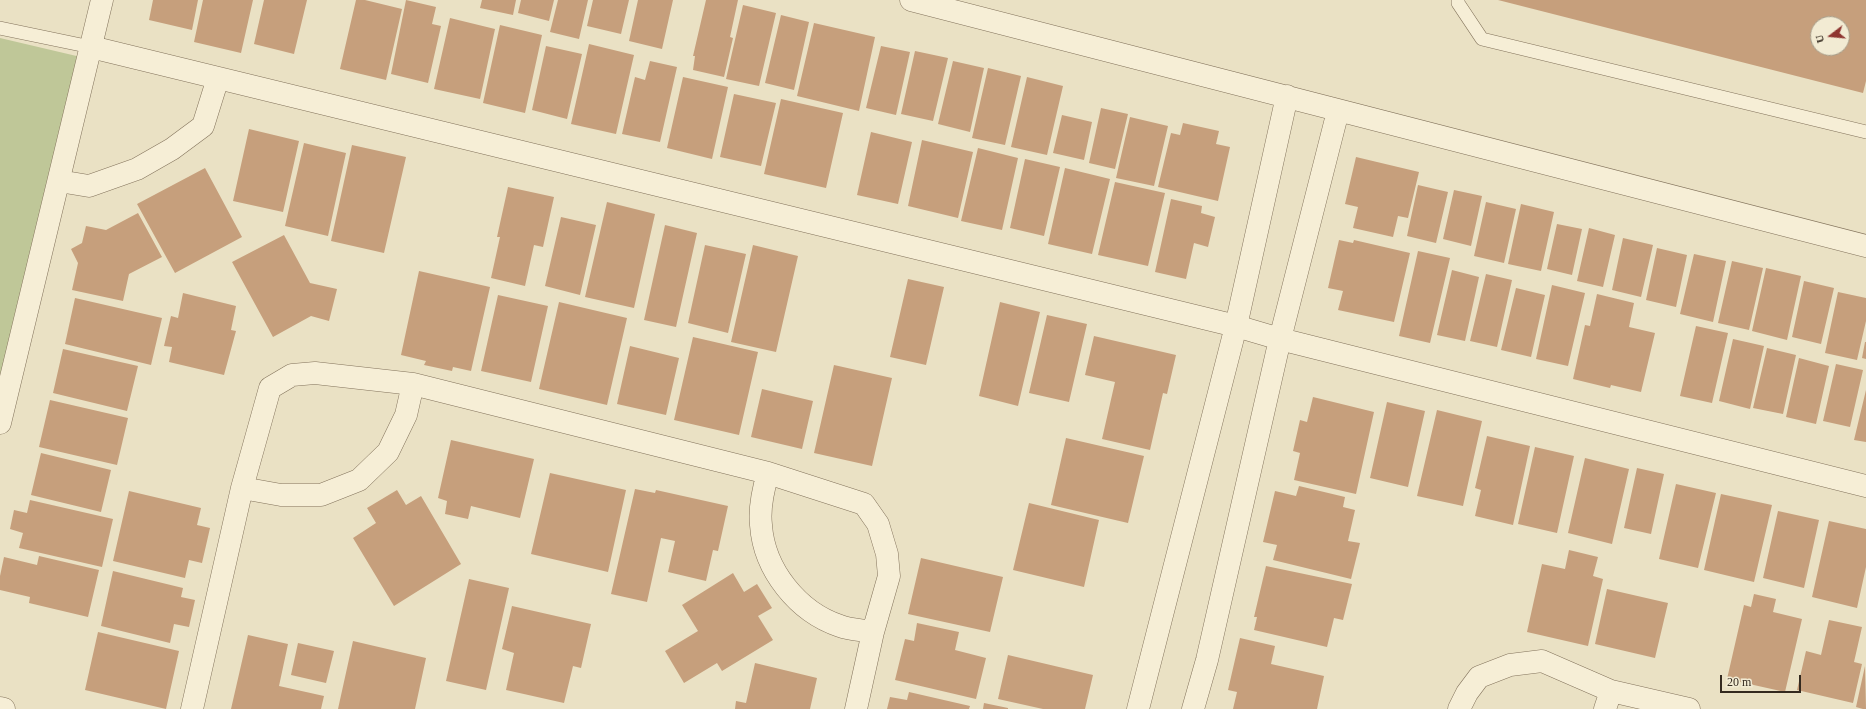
<!DOCTYPE html>
<style>
body{margin:0}
#map{position:relative;width:1866px;height:709px;overflow:hidden;background:#eae1c4;font-family:"Times New Roman",serif}
canvas{display:block}
.north{position:absolute;left:1810px;top:16px;width:40px;height:40px;box-sizing:border-box;background:#f2ebd3;border:1px solid #a69e8b;border-radius:50%;rotate:254deg;font-size:11px;font-weight:700;line-height:16px;text-align:center;color:#342a1f}
.north::after{content:'';display:block;margin:auto;width:14px;height:18px;background:#8e3530;clip-path:polygon(50% 0,100% 100%,50% 72%,0 100%)}
.scale{position:absolute;left:1720px;top:675px;width:81px;height:18px;box-sizing:border-box;border:2px solid #342a1f;border-top:0;padding-left:5px;font-size:12px;line-height:14px;white-space:nowrap;color:#342a1f;-webkit-text-stroke:3px #f2ebd3;paint-order:stroke}
</style>
<div id="map">
<canvas width="1866" height="709"></canvas>
<div class="north">U</div>
<div class="scale">20 m</div>
</div>
<script>
const ctx = document.querySelector('canvas').getContext('2d');
ctx.lineJoin = 'round';
function fill(path, color) { ctx.fillStyle = color; ctx.fill(path, 'evenodd'); }
function stroke(path, color, width, dash) { ctx.strokeStyle = color; ctx.lineWidth = width; ctx.lineCap = dash ? 'butt' : 'round'; ctx.setLineDash(dash || []); ctx.stroke(path); }
fill(new Path2D(`
 M0,38L85,58L0,384Z`), '#bfc798');
fill(new Path2D(`
 M153,0H198L192,30L149,20Z
 M203,0H253L241,53L194,42Z
 M264,0H307L294,54L254,44Z
 M356,0H365L402,9L386,80L340,69Z
 M406,0L436,7L432,24L441,26L428,83L391,74Z
 M482,0H516L513,15L480,8Z
 M521,0H554L549,21L518,13Z
 M558,0H588L579,39L550,32Z
 M593,0H629L621,34L587,26Z
 M638,0H673L662,49L629,41Z
 M706,0H738L730,37L733,38L724,77L693,70L695,56H693Z
 M1498,0H1866V81L1863,93ZM1818,24H1842V48H1818Z
 M743,5L776,13L759,86L726,79Z
 M781,15L809,22L794,90L765,83Z
 M450,18L495,29L480,99L434,89Z
 M814,23L875,37L859,111L797,96Z
 M500,25L542,35L525,113L483,103Z
 M589,44L634,55L616,134L571,124Z
 M546,46L582,54L567,119L532,110Z
 M881,46L910,52L896,115L866,108Z
 M915,51L948,58L933,121L901,114Z
 M650,61L677,67L660,142L622,134L635,77L645,80Z
 M953,61L984,68L970,132L938,124Z
 M988,68L1021,76L1005,145L972,138Z
 M683,77L728,87L712,159L667,148Z
 M1027,77L1063,86L1047,155L1011,147Z
 M734,94L776,103L761,166L720,157Z
 M781,99L843,113L826,188L764,174Z
 M1101,108L1128,114L1115,169L1089,163Z
 M1062,115L1092,122L1084,160L1053,153Z
 M1130,117L1168,126L1154,186L1116,178Z
 M1183,123L1219,131L1216,144L1230,147L1218,201L1158,187L1171,133L1180,135Z
 M249,129L299,141L283,212L233,201Z
 M871,132L912,142L898,204L857,195Z
 M922,140L973,152L958,218L908,206Z
 M304,143L346,153L328,236L285,226Z
 M352,145L406,157L384,253L331,241Z
 M978,148L1018,158L1002,230L961,221Z
 M1356,157L1419,172L1408,218L1398,216L1393,237L1353,228L1358,207L1345,204Z
 M1025,159L1060,167L1044,236L1010,228Z
 M205,168L242,237L175,273L137,204Z
 M1065,168L1110,179L1092,254L1048,244Z
 M1115,182L1165,193L1148,266L1098,255Z
 M1418,185L1448,192L1436,243L1407,236Z
 M508,187L554,197L543,247L534,245L525,286L491,278L500,237H497Z
 M1454,190L1482,196L1471,246L1443,239Z
 M1171,199L1202,206L1201,213L1215,217L1208,247L1194,243L1186,279L1155,272Z
 M607,202L655,214L634,308L585,297Z
 M1486,202L1516,209L1504,263L1474,256Z
 M1521,204L1554,212L1541,271L1508,264Z
 M138,213L162,257L129,274L123,301L72,290L78,263L71,249L82,243L86,226L106,230Z
 M561,217L596,225L580,295L545,286Z
 M1557,224L1582,229L1572,275L1547,269Z
 M665,225L697,233L676,327L644,320Z
 M1589,228L1615,235L1603,287L1577,281Z
 M284,235L310,283L337,289L329,321L311,316L273,337L232,262Z
 M1623,238L1653,245L1641,297L1612,290Z
 M1339,240L1353,243L1354,240L1410,253L1394,322L1338,310L1343,291L1328,288Z
 M705,245L746,254L728,333L688,323Z
 M753,245L798,256L776,352L731,342Z
 M1657,248L1687,255L1676,307L1646,300Z
 M1418,251L1450,258L1430,343L1399,336Z
 M1694,254L1726,261L1713,322L1680,314Z
 M1732,261L1763,268L1749,330L1718,323Z
 M1766,268L1801,276L1787,340L1752,331Z
 M1452,270L1479,277L1465,341L1437,335Z
 M419,271L490,287L471,371L453,367L452,371L424,365L426,361L401,355Z
 M1486,274L1512,280L1497,347L1470,341Z
 M908,279L944,287L926,365L890,357Z
 M1804,281L1834,288L1821,344L1792,337Z
 M1552,285L1585,293L1568,366L1536,359Z
 M1516,288L1545,295L1531,357L1501,350Z
 M1838,292L1866,298V321L1857,360L1825,353Z
 M183,293L236,306L231,330L236,331L224,375L169,362L172,347L164,346L171,316L178,318Z
 M1597,294L1634,303L1629,327L1655,333L1641,392L1611,385L1610,388L1573,379L1585,325L1590,326Z
 M498,295L548,306L531,382L481,371Z
 M75,298L162,318L151,365L65,344Z
 M559,302L627,318L607,405L539,389Z
 M1000,302L1040,312L1018,406L979,396Z
 M1047,315L1087,324L1069,402L1029,393Z
 M1696,326L1728,333L1712,403L1680,396Z
 M1094,336L1176,355L1167,394L1163,393L1150,450L1102,439L1115,382L1085,375Z
 M693,337L758,352L739,435L674,420Z
 M1733,339L1764,346L1750,409L1719,401Z
 M1865,342H1866V359L1862,358Z
 M630,346L679,358L666,415L617,404Z
 M1767,348L1796,355L1783,414L1753,408Z
 M63,349L138,366L127,411L53,393Z
 M1799,358L1829,366L1816,424L1786,417Z
 M1836,364L1863,370L1850,427L1823,421Z
 M834,365L892,378L872,466L814,453Z
 M762,389L813,401L802,449L751,437Z
 M1866,390V442L1854,440Z
 M1313,397L1374,412L1356,494L1294,480L1300,453L1293,451L1300,420L1307,422Z
 M50,400L128,418L117,465L39,447Z
 M1387,402L1425,411L1408,487L1370,478Z
 M1437,410L1482,421L1463,506L1417,496Z
 M1487,436L1530,446L1513,525L1475,516L1481,490L1475,488Z
 M1066,438L1144,456L1128,523L1051,505Z
 M451,440L534,459L520,518L471,506L468,519L445,514L447,501L438,498Z
 M1535,447L1574,456L1557,533L1518,524Z
 M41,453L111,470L101,512L31,495Z
 M1585,458L1629,469L1612,544L1568,533Z
 M1637,468L1664,474L1651,534L1624,528Z
 M550,473L626,490L608,572L531,554Z
 M1676,484L1716,493L1698,568L1659,559Z
 M1299,486L1345,497L1343,507L1355,510L1348,541L1360,543L1351,579L1273,560L1277,545L1263,542L1275,491L1296,496Z
 M635,489L655,493L656,490L728,506L718,551L713,550L706,581L668,572L675,541L661,538L647,602L611,594Z
 M397,490L406,505L421,496L461,564L394,606L353,538L376,523L367,508Z
 M129,491L201,508L197,525L210,528L202,563L189,560L185,578L113,561Z
 M1721,494L1772,505L1754,582L1704,570Z
 M30,500L113,519L102,567L19,548L23,533L10,529L14,510L27,513Z
 M1029,503L1099,520L1084,587L1013,570Z
 M1778,511L1819,520L1804,588L1763,578Z
 M1829,521L1866,529V567L1857,608L1812,597Z
 M1569,550L1598,557L1593,576L1603,579L1588,646L1527,632L1542,564L1565,569Z
 M39,556L99,570L88,617L29,603L30,597L0,590V576L4,557L37,565Z
 M921,558L1003,577L990,632L908,614Z
 M1266,566L1352,584L1343,620L1334,618L1327,647L1254,630L1257,617H1254Z
 M113,571L183,588L181,597L195,600L189,627L174,624L170,643L101,626Z
 M733,573L744,592L757,584L772,608L758,616L773,640L722,671L717,663L684,683L665,651L698,631L682,605Z
 M469,579L509,588L486,690L446,681Z
 M1607,589L1668,603L1655,658L1595,644Z
 M1754,594L1776,599L1773,612L1802,619L1785,692L1727,679L1744,605L1751,607Z
 M512,606L591,624L581,668L573,666L564,703L506,690L514,653L502,649Z
 M1829,620L1862,627L1854,662L1862,664L1853,703L1797,690L1806,651L1821,655Z
 M917,623L959,632L955,650L986,658L976,699L895,680L905,639L914,641Z
 M98,632L179,651L166,709L85,690Z
 M248,635L288,644L279,686L324,696L321,709H231Z
 M1240,638L1275,646L1271,664L1324,676L1317,709H1233L1237,692L1228,690Z
 M353,641L426,658L415,709H338Z
 M298,643L334,651L326,683L291,675Z
 M1008,655L1093,675L1085,709H1043L998,699Z
 M755,663L817,678L810,709H735L736,701L746,703Z
 M1865,666L1866,709H1863L1856,707Z
 M909,692L970,706L969,709H887L890,697L907,700Z
 M984,703L1008,708V709H983Z`), '#c69f7c');
const service = new Path2D(`
 M1458,0V3L1482,39L1866,132
 M0,28L91,47`);
const minor = new Path2D(`
 M911,0L1866,246
 M91,47L1236,326L1280,339L1866,486
 M59,181L89,186L137,169L172,149L203,126L218,78
 M0,423L102,0
 M768,473C763,490 759,508 761,525C764,570 798,612 840,626C850,630 863,630 873,632
 M242,488L281,495H321L359,480L388,452L406,415L413,384
 M0,708L4,709
 M192,709L242,488L270,388L292,375L315,373L413,384L768,473L864,504L878,524L887,554L889,576L873,632L856,709
 M1138,709L1236,326L1287,96
 M1193,709L1207,660L1280,339L1338,111
 M1459,709L1467,693L1479,677L1510,665L1542,661L1611,691L1689,709
 M1605,709L1611,691`);
stroke(service, '#83735c', 14);
stroke(minor, '#83735c', 23);
stroke(service, '#f6eed6', 13);
stroke(minor, '#f6eed6', 22);
</script>
